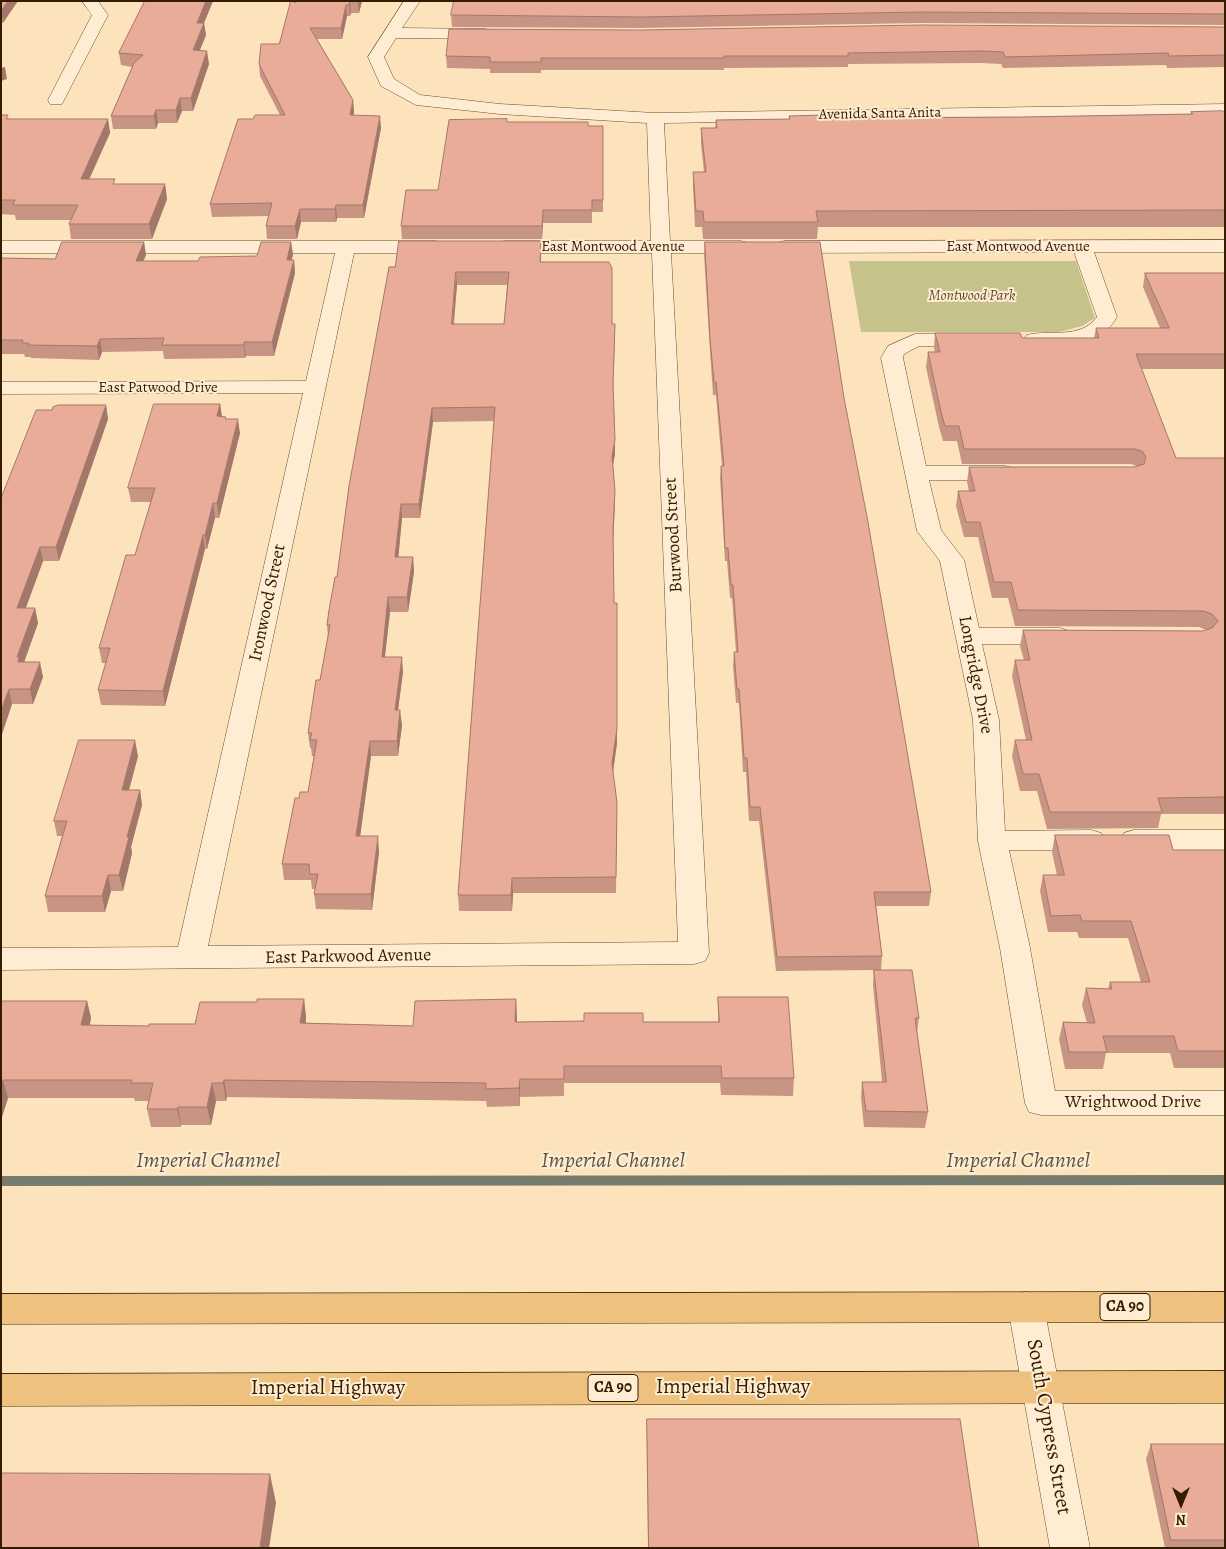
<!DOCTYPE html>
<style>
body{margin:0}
#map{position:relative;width:1226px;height:1549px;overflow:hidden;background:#fde3bc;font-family:Alegreya,serif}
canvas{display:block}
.frame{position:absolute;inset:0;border:2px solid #351c01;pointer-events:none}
.north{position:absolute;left:1156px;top:1479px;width:50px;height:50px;-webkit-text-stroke:4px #feedd3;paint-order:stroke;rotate:180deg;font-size:14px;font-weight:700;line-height:20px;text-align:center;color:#351c01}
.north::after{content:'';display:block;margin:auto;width:18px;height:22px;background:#351c01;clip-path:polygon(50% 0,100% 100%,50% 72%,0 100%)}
</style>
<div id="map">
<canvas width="1226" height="1549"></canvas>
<div class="frame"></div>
<div class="north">N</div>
</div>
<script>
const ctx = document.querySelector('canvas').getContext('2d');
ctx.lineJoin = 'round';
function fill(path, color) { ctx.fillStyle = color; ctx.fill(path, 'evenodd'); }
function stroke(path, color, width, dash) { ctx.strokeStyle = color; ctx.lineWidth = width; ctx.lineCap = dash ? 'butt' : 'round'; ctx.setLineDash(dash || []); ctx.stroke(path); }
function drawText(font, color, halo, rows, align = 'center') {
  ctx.font = font + ' Alegreya,serif'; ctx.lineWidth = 4; ctx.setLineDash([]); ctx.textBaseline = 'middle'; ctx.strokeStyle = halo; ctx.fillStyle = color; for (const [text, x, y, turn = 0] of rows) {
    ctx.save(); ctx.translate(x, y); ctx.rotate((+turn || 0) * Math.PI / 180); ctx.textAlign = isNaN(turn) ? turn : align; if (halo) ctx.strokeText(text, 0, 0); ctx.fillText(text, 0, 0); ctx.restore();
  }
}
fill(new Path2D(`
 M849,261H1076L1095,318L1082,326L1059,332H861Z`), '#c5c28c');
fill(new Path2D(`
 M1225,1175V1185L1,1186V1176Z`), '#767d6f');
const street = new Path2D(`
 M82,1H98L108,15L64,100L62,104H50L48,100L92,15Z
 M404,1H420L402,28L486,29L494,34L486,39L396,38L384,57L394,79L420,95L500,104L655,113L1225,104V114L664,123L670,241H741L748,243L751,247L748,251L741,253H671L709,953L705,961L694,964L1,970V948L178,947L303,393L1,394V382L306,381L335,253H1V241H436L443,243L446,247L443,251L436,253H354L208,946L678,942L652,253H504L497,251L494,247L497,243L504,241H651L647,123L500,114L416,105L381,86L368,57Z
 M1225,240V252H1094L1117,317C1113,324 1108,330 1101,335C1082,347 1048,349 1027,343L1024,339L1027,335C1050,329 1080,340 1097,317L1074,252L784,253L777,251L774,247L777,243L784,241Z
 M915,334H971L978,336L981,340L978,344L971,346H919L904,354L903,358L926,466H1005L1013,468L1016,473L1013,478L1005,480H929L941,530L964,560L979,628H1060L1069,631L1073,636L1069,641L1060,644H982L999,720L1005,831L1091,830L1101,833L1105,840L1101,847L1091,850H1009L1030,948L1055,1091H1225V1115H1041L1029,1112L1025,1103L1000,948L978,841L973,720L940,561L917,531L881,358L888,346Z
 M1134,830H1225V850H1134L1124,847L1120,840L1124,833Z
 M1026,1292L1039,1296L1044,1307L1090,1548H1050L1008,1307L1013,1296Z`);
const primary = new Path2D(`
 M1225,1292V1322L1,1324V1294Z
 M1225,1371V1403L1,1406V1374Z`);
stroke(street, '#674e30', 1);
stroke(primary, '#351c01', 1);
fill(street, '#feedd3');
fill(primary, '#eec27e');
fill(new Path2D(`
 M1,1L3,23H1Z
 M145,1H213L204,23L206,35L200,50L209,64L193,111H182L177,123H158L156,129H113L111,116L132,67L121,65L119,53Z
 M362,1L359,13H351L350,16H347L342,39H317L353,100L354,112V115L381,128L364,218H337L336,222H301L297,239H267L266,226L268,216L212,217L210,204L253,119L280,115L260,76L259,64L279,44L295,3Z
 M1225,1V25L920,23L640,28L452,27L451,15Z
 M1225,27V67L1167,68L1166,65L1003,68L1001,64L981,63L848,64V67L724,68V70H541V73H490V69L447,68L446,56L640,30Z
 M1191,112L1225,113V227H818L817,239H703L702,227H695L693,188V172H704L701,144V128H715L716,120L789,119V116L824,118L1023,117L1191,114Z
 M1,115L9,119H108L110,133L89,179L116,184H165L167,199L152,239H71L69,224L71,220H16L15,215L1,214Z
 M507,119V122L588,126H603V212H592V223H543L542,239H402L401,226L438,190Z
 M144,242L146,255L143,261H198L257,256L291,242L293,255L291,260H294L295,273L274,356H246L245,358L164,359L163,351L102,352L99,360L31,358V357H25L24,354H1V258L55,259Z
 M705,242L844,398L931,892L929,906H876L882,956L881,970L919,1018L917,1032L928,1112L925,1128L864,1127L861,1098L862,1082H882L873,985L874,970L776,971L759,821H749L746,772H743L739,703H736L733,666L734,652H736L732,598H730L727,561H725L720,478L721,466H722L716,395H713L710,351L704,254Z
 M541,254V262L612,324L615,338L613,391L615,454L613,465L615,491L613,540L617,743L613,772L617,803L616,893H513L512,911H459L458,895L494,421L433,422L420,518H402L398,557H413L414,572L408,612H390L385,657L403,672L398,710L402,725L398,756H371L360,836L379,852L372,910L316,909L314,894L315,889H312L311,880H284L282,864L299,798L308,792L314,756H312L311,748H310L308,733L320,680L328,637L327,625L337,577L389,267ZM457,285H507L504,324H454Z
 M1145,273H1225V369H1141L1176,458H1225V814H1161L1158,828L1047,829L1037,791H1020L1012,756L1015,740H1026L1012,676L1015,660H1024L1020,646L1023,630L1203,631L1206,630L1199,627L1015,626L1008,598H992L978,537H964L956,506L958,491H969L967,482L969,467H1134L1137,466L1131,464H962L957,441H943L939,427L926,367L928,352H935L934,348L935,333L1022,338H1094L1096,328H1160L1143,287Z
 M220,404L222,416L226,419L240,433L219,518H215L207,549H205L165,706L101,705L98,690L106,663H102L99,648L135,555L151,502H131L128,488Z
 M106,405L108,419L59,561H43L26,608H35L38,623L24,662L43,677L33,704H12L1,737V498Z
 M138,756L129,790H140L142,805L131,847L132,853L123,891H111L105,912H48L45,896L62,836H57L54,821Z
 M1055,835L1173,850H1225V1068H1174L1170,1053H1106L1103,1069H1065L1059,1039L1063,1022L1087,1023L1082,1005L1086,988L1108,989L1110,982H1141L1128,938H1079L1077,932H1048L1040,891L1043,875H1057L1052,852Z
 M718,997L794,1078L793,1096L721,1095L720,1083H564V1096L520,1097V1106L487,1107L486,1101L227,1097L226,1101H216L211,1125H181V1127H151L147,1109L149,1101H135L134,1098H8L1,1120V1001H87L91,1018L90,1025L149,1026L195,1024L257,1002L304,999L306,1017V1023L413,1026L517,1017V1022H718Z
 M647,1419L979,1548H648L647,1449Z
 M1151,1444H1225V1548H1165L1146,1459Z`), '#c89483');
fill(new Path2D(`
 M8,1H18L3,23L1,11Z
 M206,1H213L199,35L197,23Z
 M350,1L351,13L350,16L349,5Z
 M358,1H362L359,13Z
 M346,5L347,16L342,39L341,28Z
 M204,23L206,35L195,62L193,50Z
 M207,51L209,64L193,111L191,98Z
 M5,67L7,79L1,81V68Z
 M180,98L182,111L177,123L176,110Z
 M353,100L354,112L351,127L350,115Z
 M156,110L158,123L156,129L154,116Z
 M380,116L381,128L364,218L363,205Z
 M108,119L110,133L83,193L81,179Z
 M165,184L167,199L152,239L149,224Z
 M336,205L337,218L336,222L335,209Z
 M300,209L301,222L297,239L295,226Z
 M543,210V223L542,239V226Z
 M541,241V254L540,275V262Z
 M144,242L146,255L138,274L136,261Z
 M291,242L293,255L288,273L287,260Z
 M294,260L295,273L274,356L272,342Z
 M456,272L457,285L452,337V324Z
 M100,339L102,352L99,360L97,346Z
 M244,342L246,356L245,358L244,345Z
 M220,404L222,418L217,416Z
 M106,405L108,419L59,561L56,547Z
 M432,408L433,422L420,518L419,504Z
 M238,419L240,433L219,518L217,503Z
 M615,440V454L612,470V456Z
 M615,491V505L613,544V529Z
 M213,503L215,518L207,549L205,535Z
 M401,504L402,518L397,572L395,557Z
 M203,535L205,549L165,706L163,691Z
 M40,547L43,561L20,623L17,608Z
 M413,557L414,572L408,612L407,597Z
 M388,597L390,612L383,672L382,657Z
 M35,608L38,623L22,668L21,677L17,657Z
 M402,657L403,672L396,725L395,710Z
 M40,662L43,677L33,704L30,689Z
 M9,689L12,704L1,737V711Z
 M400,710L402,725L398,756L397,741Z
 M617,728V743L612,779V763Z
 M135,740L138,756L125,805L122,790Z
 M370,741L371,756L358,852L356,836Z
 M140,790L142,805L131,847L132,853L123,891L119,875L127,837Z
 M378,836L379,852L372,910L371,894Z
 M108,875L111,891L105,912L102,896Z
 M512,878L513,893L512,911L511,895Z
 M304,999L306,1017L303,1040L300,1023Z
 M516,999L517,1017L516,1040L515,1022Z
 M87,1001L91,1018L85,1043L81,1025Z
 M520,1079V1106L519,1088Z
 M3,1080L8,1098L1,1120V1085Z
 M224,1080L227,1097L226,1101L223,1083Z
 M212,1083L216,1101L211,1125L207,1107Z
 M178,1107L181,1125V1127L177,1109Z
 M270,1474L276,1503L269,1548H260Z`), '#a3786a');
const building = new Path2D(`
 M1,1H8L1,11Z
 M145,1H206L197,23H204L193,50L207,51L191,98H180L176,110H156L154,116H111L134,63L143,55L119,53Z
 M291,1H294L295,3V1H358H350L349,5H346L341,28H310L353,100L350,115L380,116L363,205H336L335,209H300L295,226H266L272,203L210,204L238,119H253L255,115H285L259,64L261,44H279Z
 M454,1H1225V14L921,12L640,17L451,15Z
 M921,25L1225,27V55L1169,56L1168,53L1005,57L1003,52L983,51L848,53V56H724V58H541V62H490V57L446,56L449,29L640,30Z
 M1223,111L1225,113V210L816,211L818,222H704L703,211H696L693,172H706L701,128H717L716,120L790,119L789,116L823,115L824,118L1023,117L1193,114L1191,112Z
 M1,115H8L6,119H108L81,179H115L113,184H165L149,224H69L78,205H13L15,200H1Z
 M507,119V122H588V126H603V200H592V210H543L542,226H401L406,190H438L449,120Z
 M399,241H541L540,262H609L612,268V324H615L613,383L615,440L612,456L615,491L613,529L614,603H617V728L612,763L617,803L616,877L512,878L511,895H458L495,407L432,408L419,504H401L395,557H413L407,597H388L382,657H402L395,710H400L397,741H370L356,836H378L371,894H314L318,874H310L309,864H282L295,798H299L300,792H308L317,740H310L312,733H308L316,680H320L330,625H327L329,610L335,577H337L349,486L389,267H395ZM456,272H509L504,324H452Z
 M62,242H144L136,261H198L200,257L257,256L261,242H291L287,260H294L272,342H244V345H162L164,338L100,339L97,346L28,345L29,343H22L23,340H1V258L55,259Z
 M705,242H820L844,398L868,522L931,892H874L882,956L777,957L760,807H750L747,758H744L739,689H737L734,652H738L733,585H731L728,548H725L721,466H724L716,382H714L710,339Z
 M1145,273H1225V354H1136L1176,458H1225V797L1158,798L1162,812H1050L1039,774H1023L1015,740H1032L1015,660H1030L1023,630L1203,631L1212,628L1218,621L1212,614L1203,611L1018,610L1011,582H994L980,522H966L958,491H975L969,467H1134L1144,464L1146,457L1142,451L1134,449H964L959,426H945L941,412L928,352H940L935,333H1020L1022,338H1099L1096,328H1169Z
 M154,404H220L217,416L226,417L225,419H238L217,503H213L205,535H203L163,691L98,690L110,648H99L126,555H135L155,488H128Z
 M59,405H106L56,547H40L17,608H35L17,657H19L18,662H40L30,689H9L1,711V498L36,410H52L53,407Z
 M79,740H135L122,790H140L127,837H129L119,875H108L102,896H45L67,821H54Z
 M1055,835H1169L1173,850H1225V1051H1178L1174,1036H1103L1107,1052H1069L1063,1022L1095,1023L1086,988L1112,989L1110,982H1150L1131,921H1082L1080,915L1051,916L1043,875H1064Z
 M874,970H912L919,1018H915L928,1112L866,1111L862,1082H886Z
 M718,997H788L794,1078H722L721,1066H564V1079H520L519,1088L486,1089V1083L224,1080L223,1083H212L207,1107H178L177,1109H147L153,1083H131L132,1080H3L1,1085V1001H87L81,1025L149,1026V1024H195L200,1002H257V999H304L300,1023L413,1026L415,1001L516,999L515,1022L584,1021V1013H643V1022H719Z
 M647,1419H960L979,1548H649Z
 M1151,1444H1225V1540H1171Z
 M1,1473L270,1474L260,1548H1Z`);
fill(building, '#e9ac98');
stroke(building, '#a3786a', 1);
drawText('15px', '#351c01', '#feedd3', [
 ["Avenida Santa Anita",880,114,-1],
 ["East Montwood Avenue",613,247],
 ["East Montwood Avenue",1018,247],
 ["East Patwood Drive",158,388]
]);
drawText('italic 15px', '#604e2b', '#feedd3', [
 ["Montwood Park",972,296]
]);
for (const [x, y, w] of [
 [1125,1307,50],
 [613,1388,50]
]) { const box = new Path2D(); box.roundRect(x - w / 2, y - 13.5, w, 27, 4); ctx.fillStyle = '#feedd3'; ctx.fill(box); stroke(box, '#351c01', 1); }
drawText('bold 16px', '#351c01', null, [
 ["CA 90",1125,1307],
 ["CA 90",613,1388]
]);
drawText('18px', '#351c01', '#feedd3', [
 ["Burwood Street",674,535,-93],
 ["Ironwood Street",268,603,-78],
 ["Longridge Drive",975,675,79],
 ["East Parkwood Avenue",348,957,-1],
 ["Wrightwood Drive",1133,1103]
]);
drawText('21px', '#351c01', '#feedd3', [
 ["Imperial Highway",733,1388],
 ["Imperial Highway",328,1389],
 ["South Cypress Street",1048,1427,80]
]);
drawText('italic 22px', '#5b5441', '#feedd3', [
 ["Imperial Channel",208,1162],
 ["Imperial Channel",613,1162],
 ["Imperial Channel",1018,1162]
]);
</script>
